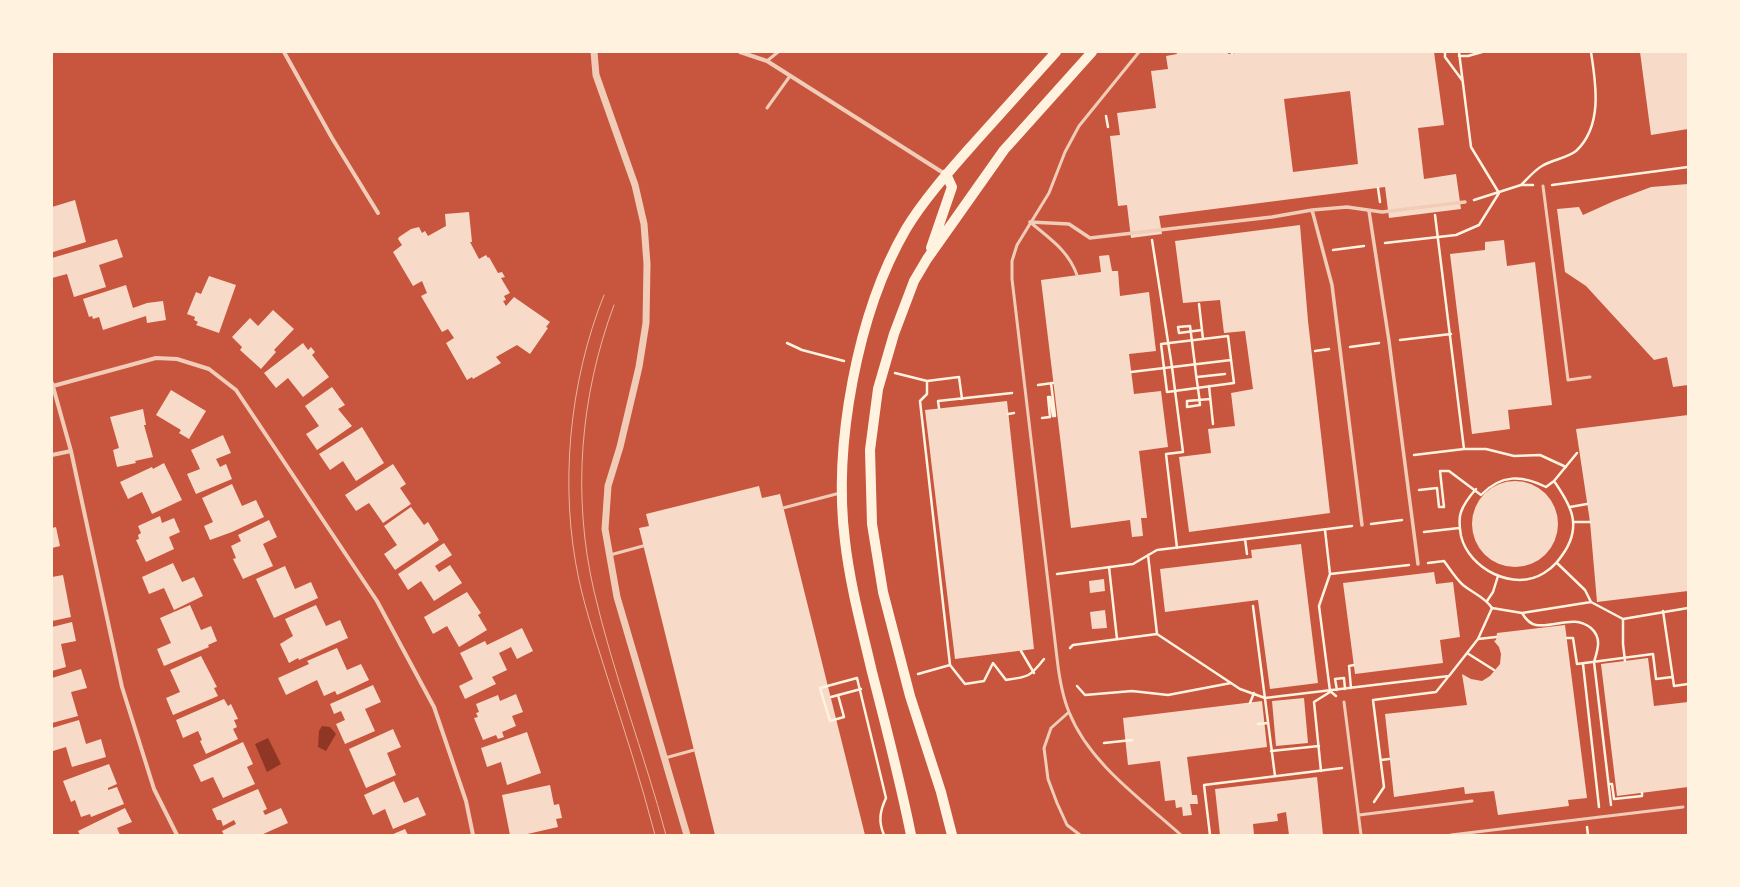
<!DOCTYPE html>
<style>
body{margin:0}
#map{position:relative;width:1740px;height:887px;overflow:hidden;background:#c8553d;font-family:Inter,sans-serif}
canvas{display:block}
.frame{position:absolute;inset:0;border:53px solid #fff3e0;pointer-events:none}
</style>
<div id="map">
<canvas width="1740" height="887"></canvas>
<div class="frame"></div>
</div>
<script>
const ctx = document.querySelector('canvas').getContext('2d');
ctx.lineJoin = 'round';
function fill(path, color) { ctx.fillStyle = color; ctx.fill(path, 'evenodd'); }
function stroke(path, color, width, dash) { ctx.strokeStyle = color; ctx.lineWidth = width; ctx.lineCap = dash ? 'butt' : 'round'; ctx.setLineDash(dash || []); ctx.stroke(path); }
fill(new Path2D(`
 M322,726L330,727L336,734L326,751L318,747L319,731Z
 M268,738L281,764L267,772L255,744Z`), '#8f3625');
fill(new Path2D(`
 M1176,52H1228V54L1243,52H1434L1444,125L1418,128L1424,179L1456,174L1461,209L1389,218L1385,187L1159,216L1162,234L1131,238L1127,205L1118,206L1110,136L1120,135L1117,113L1156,108L1151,71L1168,69L1166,56L1177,54ZM1350,91L1358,164L1293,172L1284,99Z
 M1640,52H1688V129L1651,135Z
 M1688,184V385L1673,387L1667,357L1654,360L1586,286L1565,272L1557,209L1579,207L1583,215L1614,201L1651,187Z
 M75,200L86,242L53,252L52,207Z
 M469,212L472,242H470L479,259L486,255L488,258L489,257L498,273L502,272L505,277L501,278L510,293L504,296L506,300L503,301L506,306L514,297L550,322L546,327L548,328L530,354L517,345L496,357L501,363L473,379L472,377L467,380L446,343L454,338L448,329L442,332L421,296L427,293L422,281L413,286L393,252L402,245L398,239L399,237L411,229L419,227L422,233L425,231L428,236L446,226L445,214Z
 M1300,225L1308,321L1330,513L1189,532L1179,457L1211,453L1208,429L1235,426L1231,393L1253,389L1245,331L1224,333L1220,300L1183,303L1175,241Z
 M117,239L123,257L99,265L106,287L74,297L67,274L52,278V258Z
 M1504,240L1507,266L1535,262L1552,405L1508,410L1510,429L1472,434L1450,254L1485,250V242Z
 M1109,255L1112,271H1118L1120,296L1149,292L1156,351L1129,354L1134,394L1161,391L1168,447L1139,451L1147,518H1141L1143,536L1132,537L1130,520L1071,528L1041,280L1101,272L1099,256Z
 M209,276L236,285L219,333L196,325L198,322L194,320L195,317L187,314L196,292L201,294Z
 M126,285L133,308L147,303L163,301L166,320L147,323L146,316L103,330L99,317L93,319L92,316L89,317L83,299Z
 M273,310L294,329L274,350L276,352L261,369L240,350L242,347L232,337L250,318L258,326Z
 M303,343L308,350L311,347L315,352L312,355L329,377L303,397L288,378L276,388L264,373Z
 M332,387L345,405L338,409L352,426L317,450L306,434L319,426L305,406Z
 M171,390L206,411L189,439L179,433L181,430L156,415Z
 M1007,401L1034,649L955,659L925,410Z
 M143,409L146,425H144L153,457L135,461L136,463L117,467L113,450L119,448L110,417Z
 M1688,415V591L1597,602L1590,522L1576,429Z
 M362,427L384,463L356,481L343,461L330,470L319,454Z
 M223,435L231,453L216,459L220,467L226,464L232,479L196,494L187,474L200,469L191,450Z
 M164,463L182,500L152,514L142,492L128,499L120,482L152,467L153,469Z
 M393,464L406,484L400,488L411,504L383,523L369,503L356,511L345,495Z
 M1472 524a43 43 0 1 1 86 0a43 43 0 1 1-86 0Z
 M232,484L242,506L256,500L264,517L232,532L210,540L204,526L213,522L202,498Z
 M759,486L762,498L780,494L865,835H715L639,528L649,526L646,514Z
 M411,507L424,525L428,522L439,540L395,570L384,554L397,545L384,526Z
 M160,516L162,523L174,518L180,532L169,537L174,549L146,562L136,540L139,539L138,535L141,533L138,526Z
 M269,520L277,537L263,544L273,566L243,579L233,559L236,558L231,546L241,541L238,535Z
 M56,527L60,546L52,548V528Z
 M444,543L452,555L435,566L439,572L450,565L462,583L434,601L421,581L408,590L398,574Z
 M1301,544L1318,683L1270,689L1258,600L1165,612L1160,569L1252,558L1251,550Z
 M173,563L182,582L194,577L203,596L174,610L164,588L149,594L142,577Z
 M285,566L295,589L311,582L318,598L274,618L256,579Z
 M1434,572L1436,584L1453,582L1460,637L1440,640L1443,663L1355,674L1343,583Z
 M63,575L71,617L52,621V577Z
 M1104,579L1105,591L1090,593L1089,581Z
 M467,592L481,613L478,615L487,630L459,647L447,626L433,634L424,617Z
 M190,605L201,630L211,626L217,641L208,645L209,647L164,666L157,649L171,643L160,618Z
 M316,605L326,626L340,620L348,638L299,660L298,658L289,663L280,644L293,636L285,619Z
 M1105,610L1107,628L1092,629L1090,612Z
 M72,622L76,641L61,644L66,667L52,671V627Z
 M1565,625L1587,798L1568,800L1569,806L1498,815L1494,791L1465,794L1464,787L1394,797L1385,714L1467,705L1462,674L1471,679L1482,681L1490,676L1500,664L1501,654L1499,647L1494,641L1496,640L1497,633Z
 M522,628L533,651L517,659L511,647L499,653L507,670L492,677L496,684L465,699L459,686L473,679L460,653L485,641L487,645Z
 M337,648L347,670L361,664L369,680L337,695L335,691L324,696L317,680L286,695L278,678L309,664L307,661Z
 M201,656L217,687L214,688L218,696L173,715L166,698L180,692L170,670Z
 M1648,658L1654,706L1688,702V787L1617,796L1601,664Z
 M81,669L87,688L71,692L78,716L52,723V678Z
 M373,685L381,702L365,709L375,731L345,744L336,724L345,720L341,711L334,714L330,704Z
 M516,694L523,712L512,716L516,726L502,732L504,737L498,739L496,735L483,740L474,718L478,717L476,713L479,712L476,704L498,695L500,701Z
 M1304,698L1308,743L1276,746L1272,701Z
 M224,699L228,706L231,704L238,719L234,720L237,727L233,729L238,739L206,754L200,741L202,740L198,731L183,738L176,720Z
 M1262,701L1267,747L1187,757L1192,795H1197L1198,804H1190L1192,815L1183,816L1182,807L1176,808L1175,800L1165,801L1160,761L1128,765L1123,718Z
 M79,720L86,744L101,739L106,757L72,767L66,747L53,751L52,728Z
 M393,729L401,747L387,753L396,775L366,788L349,749Z
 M527,732L541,773L507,785L501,762L487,767L481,748Z
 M243,742L253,764L247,767L255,784L223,798L213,777L201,782L193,765Z
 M109,764L117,784L108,788V790L117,787L124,804L91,817L90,814L81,817L75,800L71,802L63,781Z
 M1317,777L1323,835H1289L1286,812L1277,814L1278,821L1253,824L1254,835H1220L1215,789Z
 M394,781L404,803L418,797L426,815L393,829L385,809L373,815L364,795Z
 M550,785L554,805L559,804L562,818L556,819L558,827L523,835H510L502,795Z
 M258,789L267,809L263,811L265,815L281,808L288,823L261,835H224L222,831L236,824L234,820L223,826L221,820H217L212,809Z
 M125,808L132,822L117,828L120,835H80L78,831Z
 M405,829L408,835H391Z`), '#f7dbc8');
stroke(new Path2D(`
 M1232,52V53
 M1445,52V57L1462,80
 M1459,56H1468L1482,52
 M1106,116L1108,127
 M1522,184C1528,178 1535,170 1542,166C1552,160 1567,158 1576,151C1603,126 1596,84 1591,52
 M1552,185L1688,167
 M1378,188L1380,202
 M1474,200L1521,185H1533
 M1435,215L1464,449
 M1152,240L1172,367L1183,452L1166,454L1177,548
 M1385,243L1456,235L1479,225L1499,193L1471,147L1459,52
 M1333,250L1364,246
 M1199,304L1203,339
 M1202,330L1179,333L1178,327L1190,326L1195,365C1196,378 1199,392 1200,405L1187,407V401L1210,399
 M1228,336L1234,383L1167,392L1161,344Z
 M1400,340L1451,334
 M787,343L802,350L844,361
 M1350,347L1379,343
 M1315,351L1329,349
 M1131,372L1231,360
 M895,373L927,381L959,377L962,399
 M1197,377L1225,374
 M927,381V394L920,401L950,665L965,684L984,681L993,663L1006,680C1028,677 1030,677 1044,659
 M1038,385L1053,383
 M1209,386L1213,424
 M939,408L938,401L1012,393
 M1008,414L1014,413
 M1042,418L1050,417L1048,397H1050L1053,416H1055L1051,383
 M1414,455L1464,449H1486L1514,456L1540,455L1566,467
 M1476,489C1469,497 1464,503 1461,512C1458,520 1460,529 1461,536C1469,569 1514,592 1544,573C1554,567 1559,560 1565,551C1582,524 1570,504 1554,481
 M1419,490L1437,488L1439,507H1444L1440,471H1449L1481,495C1501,474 1522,475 1546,487L1554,481L1577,453
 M1570,507L1587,504
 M1573,522H1590
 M1371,524L1402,520
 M1325,530L1330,574L1319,606L1330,691L1336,696
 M1424,532L1459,528
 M1245,539L1247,554
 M1148,555L1157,634
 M1428,563L1444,561C1450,569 1456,579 1463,585C1473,593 1486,598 1492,608L1522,613L1591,602L1623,619L1688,608
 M1557,563L1585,590L1591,602
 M1109,567L1117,639
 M1057,574L1133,564L1157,550L1352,526
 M1330,574L1409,565
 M1487,601L1493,592L1498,576
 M1253,606L1275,776
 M1663,611L1674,686L1688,684
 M1522,613C1525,618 1530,624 1536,625C1555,628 1574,614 1591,628C1602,638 1598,649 1594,662L1611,805
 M1623,619V644L1625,661
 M1567,638H1573L1577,664L1653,654L1656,679L1672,677
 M1478,639L1496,637
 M1070,648L1073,645L1157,634L1240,689L1265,698L1449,676L1478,639L1492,608
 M1021,651L1034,673
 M1467,653L1494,670
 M1583,664L1599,807
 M918,674L950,665
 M1077,686L1085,695L1132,691L1168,695L1231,683
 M1351,688L1349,666L1354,665
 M1337,690L1335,679L1344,678L1345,689
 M838,695L844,717L830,721L820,688L857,678L886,798C880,811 878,821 884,835
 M831,697L861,689
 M1250,703L1254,693
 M1258,724L1268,723
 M1104,743L1132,740
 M1271,751L1319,746
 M1381,760L1389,759
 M1321,771L1314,702L1330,692
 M1609,784H1612L1614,799L1642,796V793
 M1374,802L1384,787L1373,700L1436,692L1448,677
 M1587,827L1588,835
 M1210,835L1204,785L1342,768`), '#fff3e0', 2.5);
stroke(new Path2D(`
 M1139,52L1079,126L1065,152L1049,193L1017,245L1012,261V279L1057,658C1059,676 1062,695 1069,712C1089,763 1141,799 1181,835
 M767,61L778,52
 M767,108L790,76
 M1543,186L1568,380L1590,377
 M1030,222C1050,239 1068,250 1077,275
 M783,508L840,493
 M610,555L643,546
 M1344,702L1361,835
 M1069,712L1051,728L1044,748L1048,779L1057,803L1067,825L1080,835
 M665,758L694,750
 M1359,815L1472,801
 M1451,835L1683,807`), '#f1ccb7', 3);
stroke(new Path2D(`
 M1312,210L1332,285L1362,525
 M1369,211L1389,341L1418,564
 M1030,222L1069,224L1090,238L1272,217L1312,210L1347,207L1382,212L1465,202`), '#f1ccb7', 3.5);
stroke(new Path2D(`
 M284,52L332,138L378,213
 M740,52L767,61L945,174
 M52,383L71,451L122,687L154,789L177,835
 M53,386L156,358L177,359L209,369L236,390L377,601L434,707L466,801L473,835
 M52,455L71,451`), '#f1ccb7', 4);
stroke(new Path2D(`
 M594,52L596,75L635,185L644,224L647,264L646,323L639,367L620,447L608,486L605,529L617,597L687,835`), '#f1ccb7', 7);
stroke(new Path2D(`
 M931,248L952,187L946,174
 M911,835C900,780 886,726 872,672C862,629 850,585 845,541C833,446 857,313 906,229C924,199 952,168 975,142C1002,112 1029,82 1056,52
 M952,835L941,792L910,696L883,592L872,524L870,450L878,389L894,334L914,281L927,259L1004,150L1092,52`), '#fff3e0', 10);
stroke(new Path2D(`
 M604,295C569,382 559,488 579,580C586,612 597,644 607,676C624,729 641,781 655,835
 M614,305C580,396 572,496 594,591C613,673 644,753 666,835`), '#e9b49f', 1);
</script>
